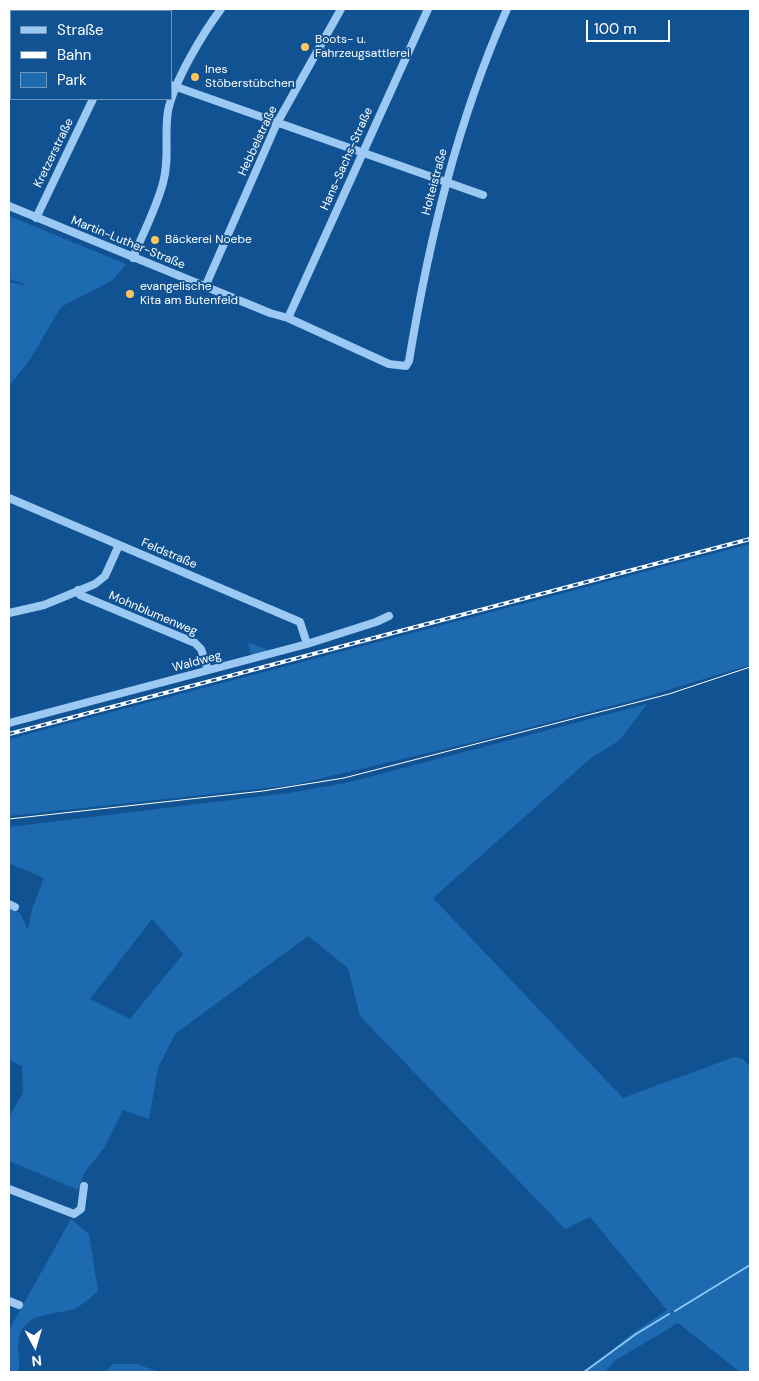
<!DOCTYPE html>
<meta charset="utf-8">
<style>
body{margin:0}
#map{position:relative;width:759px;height:1381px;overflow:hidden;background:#105292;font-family:"DM Sans",sans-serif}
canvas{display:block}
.frame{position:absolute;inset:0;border:10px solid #fff;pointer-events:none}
.legend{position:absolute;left:10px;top:10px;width:162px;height:90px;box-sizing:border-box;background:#105292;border:1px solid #7097be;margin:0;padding:6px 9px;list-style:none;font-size:15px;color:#fff}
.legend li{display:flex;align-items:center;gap:10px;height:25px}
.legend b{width:25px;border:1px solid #7097be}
.north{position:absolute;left:10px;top:1321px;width:50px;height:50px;-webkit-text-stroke:4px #105292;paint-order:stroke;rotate:174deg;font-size:14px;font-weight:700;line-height:20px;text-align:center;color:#fff}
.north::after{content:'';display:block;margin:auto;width:18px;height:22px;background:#fff;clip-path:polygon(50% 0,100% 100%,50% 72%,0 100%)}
.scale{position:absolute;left:586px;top:20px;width:84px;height:22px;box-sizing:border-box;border:2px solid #fff;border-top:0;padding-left:6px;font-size:15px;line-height:18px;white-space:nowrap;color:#fff;-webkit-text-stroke:4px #105292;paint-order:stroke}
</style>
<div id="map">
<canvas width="759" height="1381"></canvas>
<div class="frame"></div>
<ul class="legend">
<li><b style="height:6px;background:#9bc9f3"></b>Straße</li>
<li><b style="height:6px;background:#fff"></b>Bahn</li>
<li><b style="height:14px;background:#1e6ab0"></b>Park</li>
</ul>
<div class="north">N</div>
<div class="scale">100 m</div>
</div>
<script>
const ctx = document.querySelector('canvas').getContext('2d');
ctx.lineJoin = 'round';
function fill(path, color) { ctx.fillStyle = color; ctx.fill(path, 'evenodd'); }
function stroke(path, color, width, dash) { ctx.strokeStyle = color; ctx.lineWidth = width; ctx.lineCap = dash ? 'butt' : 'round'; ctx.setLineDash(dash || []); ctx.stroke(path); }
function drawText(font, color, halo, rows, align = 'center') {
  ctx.font = font + ' "DM Sans",sans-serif'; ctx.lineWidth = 4; ctx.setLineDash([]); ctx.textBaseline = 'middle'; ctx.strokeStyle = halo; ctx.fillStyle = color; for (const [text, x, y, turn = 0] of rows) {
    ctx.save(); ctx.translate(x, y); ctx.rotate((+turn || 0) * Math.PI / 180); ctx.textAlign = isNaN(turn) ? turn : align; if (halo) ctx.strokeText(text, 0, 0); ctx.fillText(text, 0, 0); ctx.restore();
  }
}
fill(new Path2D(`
 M9,216L126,264L113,280L61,307L29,361L9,386V282L24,285L25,284L9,279Z
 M750,544V665L638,699L474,742L293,785L9,816V739Z
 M248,642L270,651L251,656Z
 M647,704L620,740L591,758L433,898L623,1098L734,1057L743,1059L750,1067V1372H740L678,1323L616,1360L605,1372H585L633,1333L667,1310L590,1217L565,1229L360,1016L348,968L308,936L175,1034L158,1068L149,1119L123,1110L104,1148L85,1172L78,1190L9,1161V1117L23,1093L22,1066L9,1060V908L20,913L28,930L32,909L44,878L9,863V827L288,793L346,783ZM152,919L183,954L130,1019L90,999Z
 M71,1219L89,1234L98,1291C89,1299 79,1309 66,1311C48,1315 25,1314 19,1338C17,1348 20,1361 19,1372H9V1330Z
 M113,1364H137L159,1372H105Z`), '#1e6ab0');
stroke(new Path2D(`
 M675,1311L750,1265
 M584,1372L636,1334L669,1314`), '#8dc6f7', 2);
stroke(new Path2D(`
 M29,11L30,9
 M133,11L135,9
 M9,23L11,24
 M9,55L11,50
 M171,85L483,195
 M9,206L270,313L288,318L389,364L406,366L409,361C429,240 457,122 507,9
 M36,218L93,99
 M133,258C143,233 156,209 163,183C170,158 164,135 168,111C174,81 203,33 221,9
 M205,287L277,123L341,9
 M288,318L428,9
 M9,498L300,622L307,644
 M78,590L80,595L195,643L201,649L208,670
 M9,613L44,605L95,584L105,576L119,545
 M9,723L307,644L376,622L389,616
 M9,904L15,907
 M9,1189L74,1214L81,1209L84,1186
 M9,1301L19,1305`), '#9bc9f3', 8);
stroke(new Path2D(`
 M9,819L263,791L344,778L669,694L750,667`), '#fff', 1);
const rail = new Path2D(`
 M9,734L750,539`);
stroke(rail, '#fff', 4);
stroke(rail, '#105292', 2, [5.5]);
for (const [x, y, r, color] of [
 [305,47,5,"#ffc55e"],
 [195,77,5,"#ffc55e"],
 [155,240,5,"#ffc55e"],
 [130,294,5,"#ffc55e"]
]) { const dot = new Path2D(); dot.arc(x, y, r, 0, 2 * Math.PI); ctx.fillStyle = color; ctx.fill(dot); stroke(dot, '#105292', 2); }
drawText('12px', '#fff', '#105292', [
 ["Boots- u.",315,40],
 ["Fahrzeugsattlerei",315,54],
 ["Ines",205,70],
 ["Stöberstübchen",205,84],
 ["Bäckerei Noebe",165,240],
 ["evangelische",140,287],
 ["Kita am Butenfeld",140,301]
], 'left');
drawText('12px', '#fff', '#105292', [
 ["Hebbelstraße",258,141,-65],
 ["Kretzerstraße",54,153,-64],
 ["Hans-Sachs-Straße",347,159,-66],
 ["Holteistraße",435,182,-75],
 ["Martin-Luther-Straße",128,243,22],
 ["Feldstraße",169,554,23],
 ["Mohnblumenweg",153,614,23],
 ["Waldweg",197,662,-15]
]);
</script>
